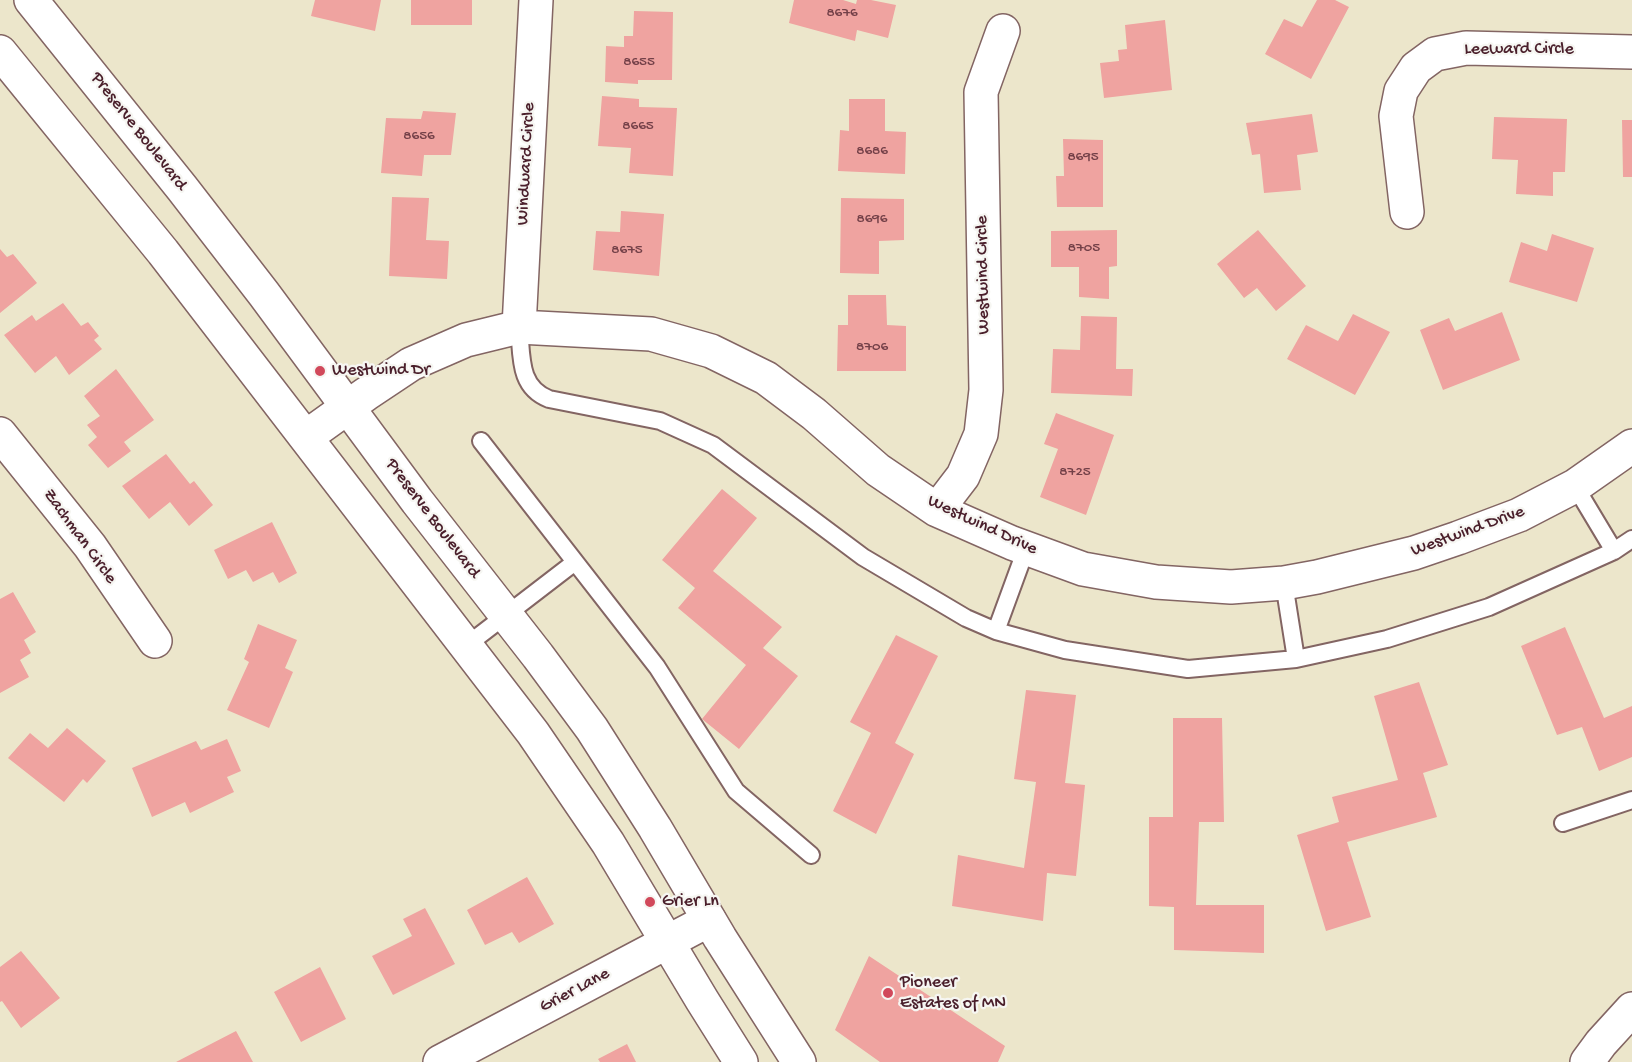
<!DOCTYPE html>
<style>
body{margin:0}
canvas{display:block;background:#ece6cb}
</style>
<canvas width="1632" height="1062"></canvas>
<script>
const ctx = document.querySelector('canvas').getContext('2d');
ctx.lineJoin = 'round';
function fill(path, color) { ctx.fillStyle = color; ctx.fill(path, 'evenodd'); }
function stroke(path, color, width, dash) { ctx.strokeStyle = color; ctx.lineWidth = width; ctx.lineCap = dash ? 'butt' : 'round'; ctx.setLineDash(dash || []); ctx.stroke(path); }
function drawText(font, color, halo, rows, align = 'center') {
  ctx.font = font + ' "Gochi Hand",sans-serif'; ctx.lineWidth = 4.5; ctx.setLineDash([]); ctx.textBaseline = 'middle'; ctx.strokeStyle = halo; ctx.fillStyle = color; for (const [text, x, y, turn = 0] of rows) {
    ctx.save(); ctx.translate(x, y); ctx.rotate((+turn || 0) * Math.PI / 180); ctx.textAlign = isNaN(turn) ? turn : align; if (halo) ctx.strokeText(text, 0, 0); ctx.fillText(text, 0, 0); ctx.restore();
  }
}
fill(new Path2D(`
 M315,0H381L375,31L311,16Z
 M411,0H472V25H411Z
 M794,0H843L856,4L857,0H871L896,5L888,38L857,30L855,41L789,23Z
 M1317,0H1335L1349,7L1311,79L1265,54L1284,19L1302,27Z
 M634,11L673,12L672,80H638V84L605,82L606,46L624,47V36H633Z
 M1165,20L1172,90L1104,98L1100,63L1119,61L1118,50L1127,49L1125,25Z
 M602,96L639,99V107L677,108L673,176L629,173L631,148L598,146Z
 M849,99H885V131L906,132L905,174L838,171L840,130L849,131Z
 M423,111L456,113L451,155H424L422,176L381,173L386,118L421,119Z
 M1312,114L1318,152L1297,155L1301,190L1264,193L1260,154L1252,155L1246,123Z
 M1494,117L1567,119L1565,172H1553V196L1516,194L1518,160L1492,159Z
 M1622,120H1632V177H1623Z
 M1063,139L1103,140V207H1057L1056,176H1064Z
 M392,197L429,198L426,240L449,241L447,279L389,276Z
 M841,198L904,199V240L879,241V274L840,273Z
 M621,211L664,214L659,276L593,270L596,231L620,232Z
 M1117,230V266L1109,267V299L1079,297V267H1051V231Z
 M1258,230L1306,286L1276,311L1257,288L1244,298L1217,264Z
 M1552,234L1594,248L1577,302L1509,282L1521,242L1547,251Z
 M0,249L7,257L13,254L37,283L0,313Z
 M848,295H886L887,325L906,326V371H837L838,325H848Z
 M63,303L81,326L88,322L99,336L94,340L102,349L69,375L56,356L35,373L4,335L32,315L36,321Z
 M1502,312L1520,360L1443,390L1420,330L1449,318L1455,331Z
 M1353,314L1390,332L1355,395L1287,359L1306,325L1338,341Z
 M1081,316L1117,317L1116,369H1133L1132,396L1051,393L1053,349L1080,350Z
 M116,369L154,420L124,442L131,451L108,468L88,445L97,437L87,425L100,416L84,396Z
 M1056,413L1114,435L1086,515L1040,497L1058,449L1044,444Z
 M166,454L190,484L194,481L213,505L189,526L170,502L149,519L122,486Z
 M722,489L757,518L713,571L782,627L763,648L798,676L739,749L702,719L746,665L678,608L695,588L662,560Z
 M272,522L297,573L279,583L273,572L253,582L246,570L228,579L214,550Z
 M13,592L36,632L24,640L31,653L20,660L29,677L0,693V599Z
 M258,624L297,640L285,668L293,672L269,728L227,710L249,662L244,659Z
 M1565,627L1604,718L1632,706V757L1599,771L1582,727L1557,735L1521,646Z
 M896,635L938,656L895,743L914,754L876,834L833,811L871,733L850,722Z
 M1419,682L1448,765L1423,773L1437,817L1347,842L1371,917L1326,931L1297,835L1339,822L1332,797L1398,780L1374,696Z
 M1026,690L1076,695L1065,783L1085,785L1076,876L1047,873L1043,921L952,906L958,855L1024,868L1036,782L1014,779Z
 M1173,718H1222L1224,822H1199L1196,905H1264V953L1174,950V907L1149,906V817H1173Z
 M67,728L106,761L87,783L83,779L64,802L8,758L30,733L48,748Z
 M227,739L241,771L227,777L234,792L190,813L185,802L152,817L132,768L196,741L201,750Z
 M527,877L554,924L519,943L512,932L485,945L467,910Z
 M425,908L455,964L393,995L372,956L412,936L403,919Z
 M21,951L60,998L21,1028L2,1001L0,1002V967Z
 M869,956L1005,1046L998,1062H880L835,1030Z
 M320,967L346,1019L301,1042L274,992Z
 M236,1031L253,1062H176Z
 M627,1044L636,1062H600L598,1059Z`), '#efa3a0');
const service = new Path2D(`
 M519,327C522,356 518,387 549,399L660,421L713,445L863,557L966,618L996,631L1026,549
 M481,441L657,667L736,791L811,855
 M1614,551L1632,539
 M996,631L1065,650L1188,669L1296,659L1284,583
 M467,645L575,562
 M1296,659L1387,639L1489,607L1614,551L1575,486
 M1563,823L1632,800`);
const minor = new Path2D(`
 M1407,212L1396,116L1401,91L1416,68L1435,54L1466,48L1632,52
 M519,327L536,0
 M0,434L90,546L155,641
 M306,437L366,394L411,364L466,340L519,327L651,334L711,351L766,378L814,414L878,470L937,510L1012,543L1083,569L1156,582L1231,587L1284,583L1317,577L1414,553L1458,538L1519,515L1575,486L1632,446
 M937,510L963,476L981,434L986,390L981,92L1003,31
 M440,1062L709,920`);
const tertiary = new Path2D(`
 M31,0L182,188L264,294L417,501L538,656L592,729L655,828L720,938L799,1062
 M0,52L163,252L533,733L608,843L702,1000L741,1062
 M1587,1062L1601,1043L1632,1009`);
stroke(service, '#836563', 20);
stroke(minor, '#836563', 36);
stroke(tertiary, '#836563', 36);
stroke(service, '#fff', 16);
stroke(minor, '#fff', 33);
stroke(tertiary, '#fff', 33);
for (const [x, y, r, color] of [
 [320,371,6,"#d1495b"],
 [650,902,6,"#d1495b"],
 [888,993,6,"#d1495b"]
]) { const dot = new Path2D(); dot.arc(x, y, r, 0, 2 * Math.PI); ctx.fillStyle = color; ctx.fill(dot); stroke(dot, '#f6f6f2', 2); }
drawText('15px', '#734048', null, [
 ["8676",842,14],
 ["8655",639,63],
 ["8665",638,127],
 ["8656",419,137],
 ["8686",872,152],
 ["8695",1083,158],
 ["8696",872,220],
 ["8705",1084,249],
 ["8675",627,251],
 ["8706",872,348],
 ["8725",1075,473]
]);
drawText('18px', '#4a1f2b', '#f6f6f2', [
 ["Leeward Circle",1519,50],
 ["Preserve Boulevard",138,132,52],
 ["Windward Circle",527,164,-87],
 ["Westwind Circle",984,275,-91],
 ["Preserve Boulevard",432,519,53],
 ["Westwind Drive",982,526,25],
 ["Westwind Drive",1468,532,-20],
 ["Zachman Circle",79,537,54],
 ["Grier Lane",575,991,-28]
]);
drawText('18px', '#4a1f2b', '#f6f6f2', [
 ["Westwind Dr",332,371],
 ["Grier Ln",662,902],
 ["Pioneer",900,983],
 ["Estates of MN",900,1004]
], 'left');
</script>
